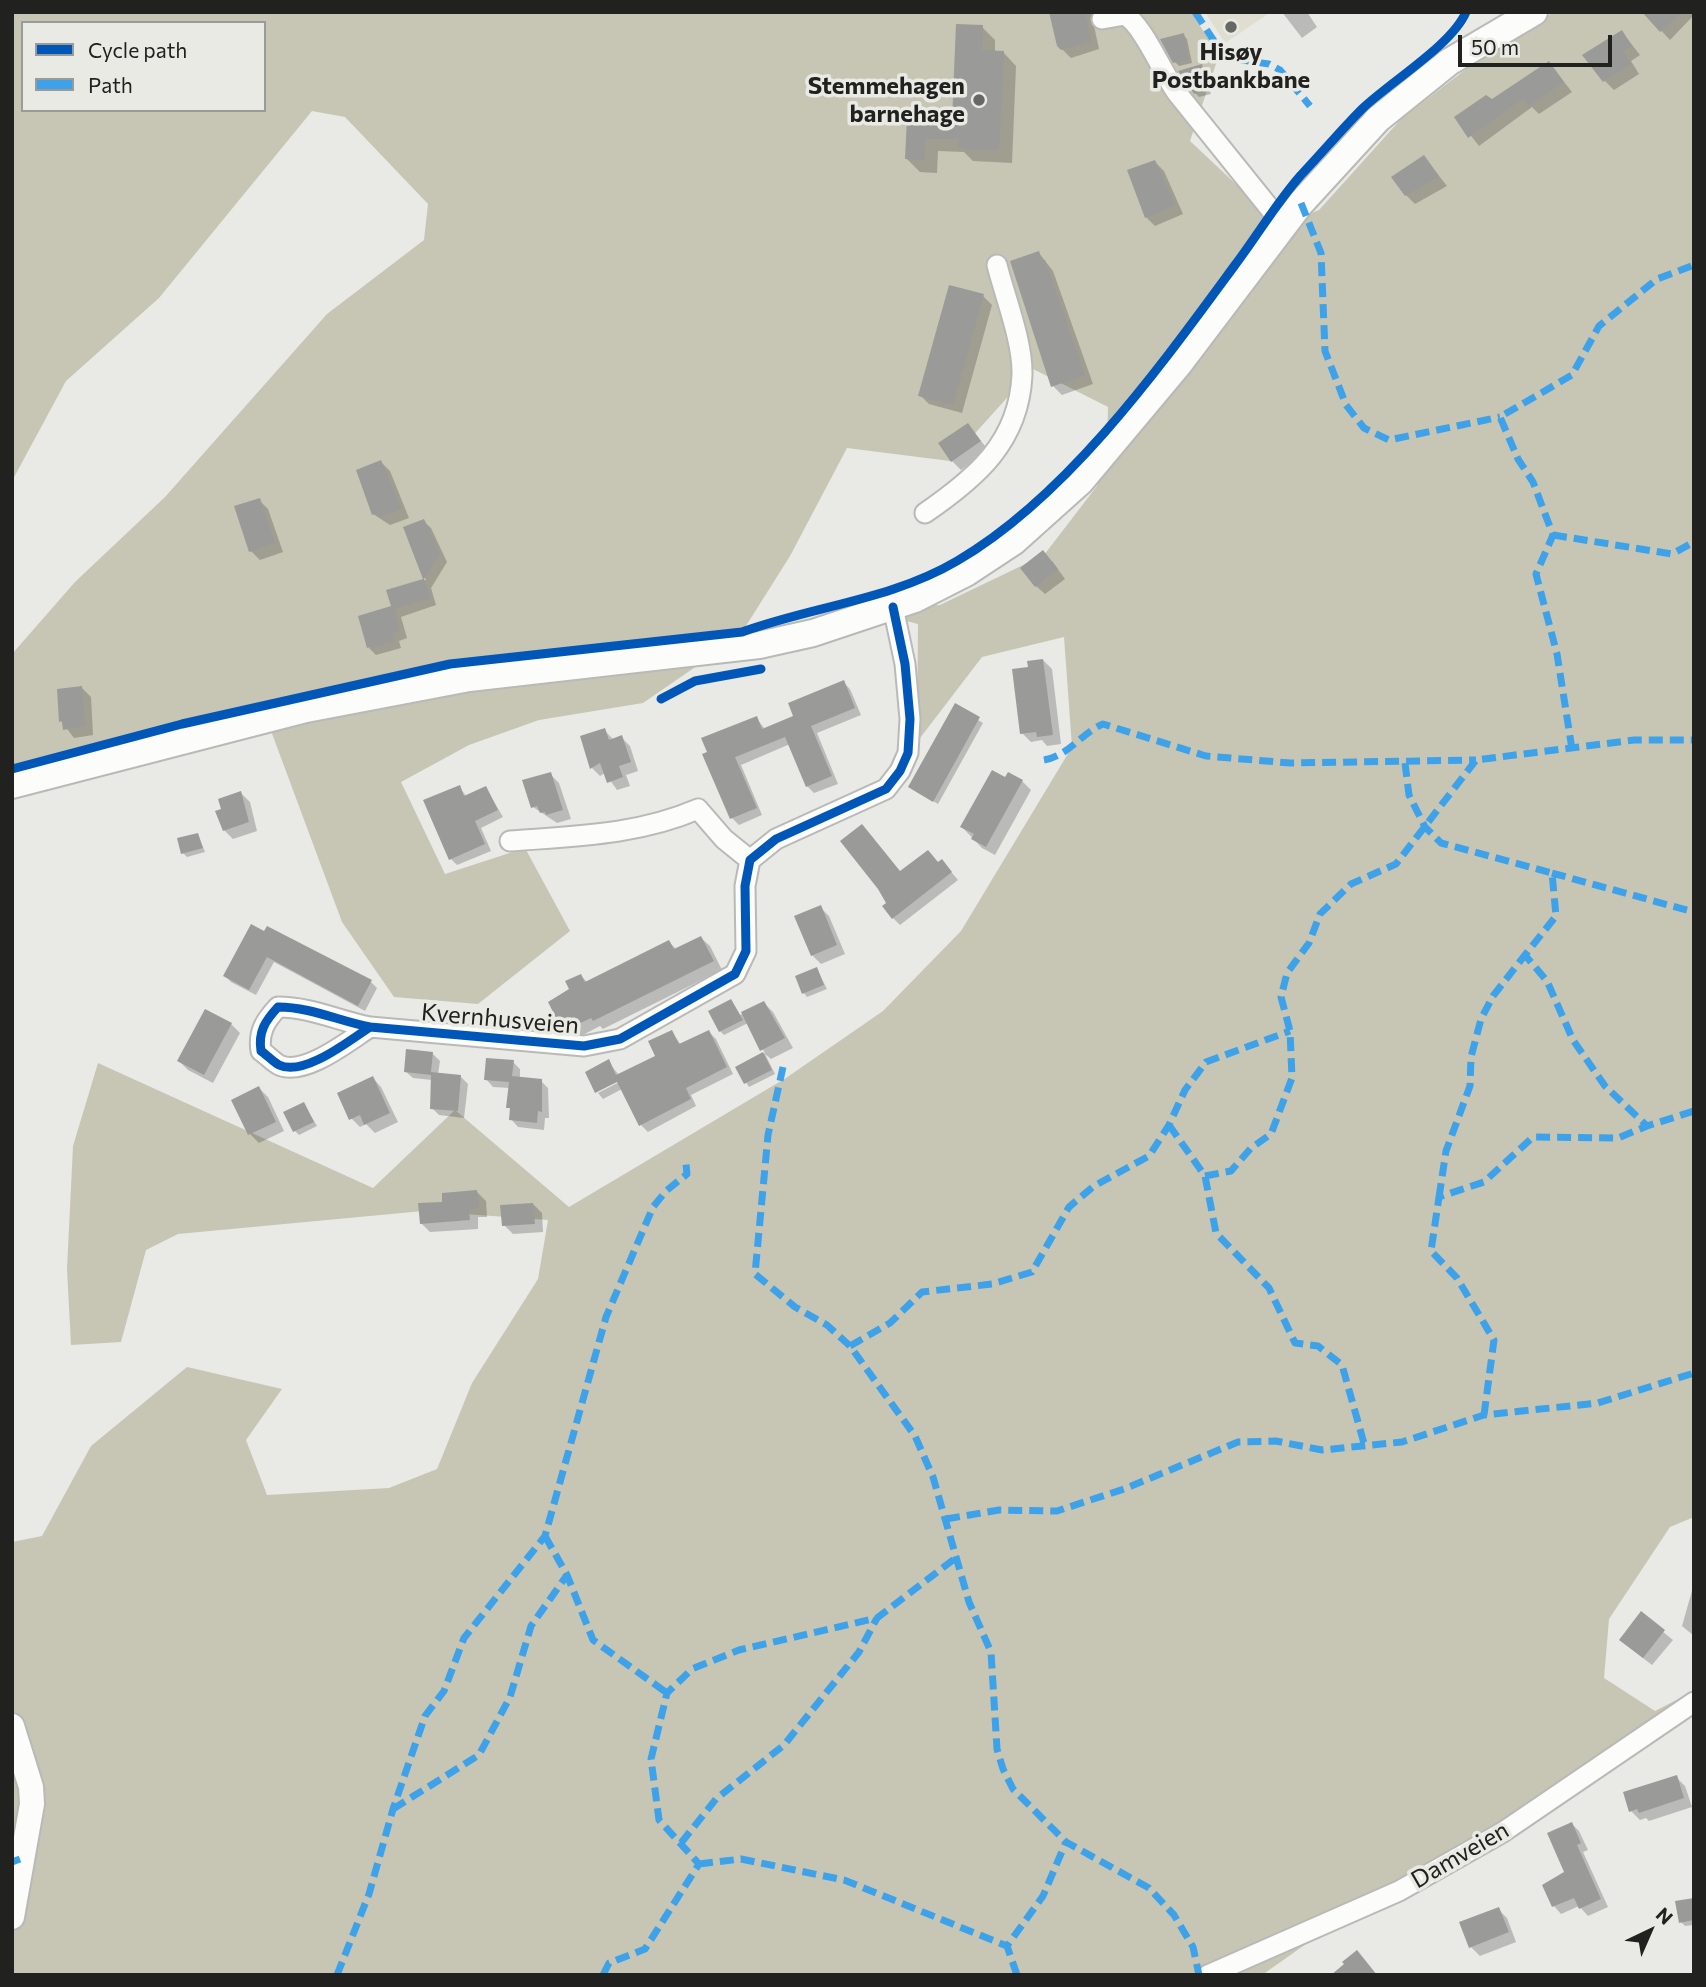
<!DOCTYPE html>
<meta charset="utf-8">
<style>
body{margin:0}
#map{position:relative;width:1706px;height:1987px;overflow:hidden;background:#e9e9e6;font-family:Commissioner,sans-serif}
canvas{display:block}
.frame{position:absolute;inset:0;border:14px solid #21211f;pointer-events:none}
.legend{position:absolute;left:21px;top:21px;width:245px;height:91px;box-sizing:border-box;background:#eaeae5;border:2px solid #9a9a96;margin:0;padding:9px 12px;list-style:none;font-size:21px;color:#21211f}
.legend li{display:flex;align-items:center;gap:14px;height:35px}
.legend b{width:35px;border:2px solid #9a9a96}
.north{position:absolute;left:1615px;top:1896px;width:70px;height:70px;-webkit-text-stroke:5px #eaeae5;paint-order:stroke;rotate:44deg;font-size:19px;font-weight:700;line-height:28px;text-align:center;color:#21211f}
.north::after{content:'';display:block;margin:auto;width:24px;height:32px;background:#21211f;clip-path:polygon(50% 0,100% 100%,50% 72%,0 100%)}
.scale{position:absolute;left:1458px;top:35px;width:154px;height:32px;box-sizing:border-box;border:4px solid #21211f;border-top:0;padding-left:9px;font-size:21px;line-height:24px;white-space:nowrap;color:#21211f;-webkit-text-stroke:5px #eaeae5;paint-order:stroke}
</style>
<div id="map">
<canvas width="1706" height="1987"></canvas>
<div class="frame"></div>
<ul class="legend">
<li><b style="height:9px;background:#0057b8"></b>Cycle path</li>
<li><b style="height:9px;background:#3ea2ea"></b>Path</li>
</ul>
<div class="north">N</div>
<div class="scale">50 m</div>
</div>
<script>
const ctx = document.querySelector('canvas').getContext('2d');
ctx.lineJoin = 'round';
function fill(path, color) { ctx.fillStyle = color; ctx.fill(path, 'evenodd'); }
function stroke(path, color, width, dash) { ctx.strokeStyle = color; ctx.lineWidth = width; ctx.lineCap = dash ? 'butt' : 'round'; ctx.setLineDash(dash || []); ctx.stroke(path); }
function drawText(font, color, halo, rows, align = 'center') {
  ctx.font = font + ' Commissioner,sans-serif'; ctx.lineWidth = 7; ctx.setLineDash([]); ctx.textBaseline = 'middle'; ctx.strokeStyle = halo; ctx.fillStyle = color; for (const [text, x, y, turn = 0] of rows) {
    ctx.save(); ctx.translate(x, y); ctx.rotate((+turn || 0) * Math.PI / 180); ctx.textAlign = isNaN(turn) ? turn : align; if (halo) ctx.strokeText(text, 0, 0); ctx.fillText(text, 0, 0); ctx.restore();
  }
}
fill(new Path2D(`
 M1205,12H1271L1225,43Z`), '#dfded0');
fill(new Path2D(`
 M12,12H1191L1219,55L1190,141L1256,203L1269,231L1319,210L1402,118L1499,44L1554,12H1694V1517L1670,1527L1609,1619L1604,1678L1655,1711L1694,1691V1700L1657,1735L1343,1918L1262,1975H12V1542L42,1536L91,1446L187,1367L282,1389L246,1440L267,1495L389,1488L437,1469L472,1383L538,1279L548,1220L423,1211L178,1234L146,1250L121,1342L71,1345L67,1269L73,1146L98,1063L373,1188L455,1110L569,1207L786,1078L883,1011L961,931L1072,747L1064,637L982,657L917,742L918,624L857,608L940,605L1044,555L1097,486L1107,453L1108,407L1033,369L950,461L847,448L790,556L739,637L643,703L539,720L469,745L401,782L445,874L525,848L570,931L478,1004L394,997L342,922L264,712L12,784V654L75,582L165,497L327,314L424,240L428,204L345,117L312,111L159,298L66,381L12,481ZM23,23H264V110H23Z`), '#c7c6b4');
fill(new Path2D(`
 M1050,12H1110L1093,21L1099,49L1071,58L1058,45Z
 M1282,12H1307L1317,27L1302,38Z
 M1644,12H1694V15L1670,40Z
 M982,27L995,40V52H1003L1016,66L1012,163L973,161L964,152L938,151L937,173L920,172L906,158L908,120L954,122Z
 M1622,32L1640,55L1631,61L1639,74L1614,90L1605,81Z
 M1183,35L1187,39L1192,63L1179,66L1175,62Z
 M1549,63L1572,92L1539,114L1532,107L1479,146L1457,118L1492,101Z
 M1201,66L1211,94L1199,97L1195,93Z
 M1424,157L1447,186L1415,204L1406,195Z
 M1155,162L1164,171L1183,214L1155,226L1146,217Z
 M1039,253L1053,271L1093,384L1062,395L1053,386Z
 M983,296L992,305L962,413L929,404L920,395Z
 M968,425L989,451L961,470L952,461Z
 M381,462L390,471L409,518L390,525L373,514Z
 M259,500L268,509L283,552L260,560L251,551Z
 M423,521L431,528L447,562L431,588L436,605L401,617L407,638L399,641L401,648L376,655L369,648L393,607L388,591L426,580L405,528Z
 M1052,561L1065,579L1045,594L1036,586Z
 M1043,660L1052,669L1061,744L1047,746L1042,740L1031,742L1022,733L1030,668Z
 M843,682L850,689L861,715L817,733L838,784L814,793L807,786L790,744L741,765L762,815L739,825L732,818L704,755L756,718L765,729L796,717Z
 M82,688L91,697L93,735L74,738L61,721Z
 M955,706L983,723L938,804L910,787Z
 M604,730L614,740L621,737L630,746L638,771L626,775L630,786L617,790L605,773L600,776L592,768Z
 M550,774L559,783L571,819L557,823L533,807Z
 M1006,779L1022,781L1031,790L995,855L982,848L962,827Z
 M459,787L467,797L486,788L503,817L481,828L491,851L457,865L451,859Z
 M241,793L250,802L257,831L233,839L224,830Z
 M198,835L205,852L187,857L183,853Z
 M942,861L958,880L900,925L893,918L900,872Z
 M820,907L829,916L845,954L821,964L812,955Z
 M252,926L371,982L377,988L365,1011L274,962L256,995L231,982L225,976Z
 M701,938L710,946L722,970L603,1029L600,1026L581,1036L574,1029L569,1032L560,1023L581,976L587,982L669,942L677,950Z
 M817,969L827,989L807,997L804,993Z
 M731,1001L740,1015L764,1003L773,1012L793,1048L771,1059L765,1054L775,1074L749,1087L737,1068L765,1053L748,1023L724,1035L720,1031Z
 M231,1024L240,1033L213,1083L188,1070L179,1061Z
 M672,1032L681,1045L709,1032L716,1039L733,1074L691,1095L696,1106L648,1132L641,1125L622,1089L603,1099L598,1093L625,1079L624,1076L596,1090L608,1062L619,1075L657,1056Z
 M433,1054L440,1061L438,1074L460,1076L468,1084L464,1118L439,1115L432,1108V1080L413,1078L405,1071Z
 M513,1062L520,1069V1079L541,1081L548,1088L549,1118H545L544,1130L518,1127L511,1119L512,1111L508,1107L510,1088L493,1087L486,1079Z
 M373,1078L381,1087L398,1122L375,1133L366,1124L360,1127L351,1118Z
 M259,1088L268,1097L284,1131L259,1143L250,1134Z
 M304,1104L317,1126L299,1135L295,1131Z
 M477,1192L486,1201L487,1217H478V1229L430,1232L421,1223L443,1203Z
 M533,1204L542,1213L543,1232L513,1234L504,1225Z
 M1693,1587H1694V1636L1682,1626Z
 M1641,1614L1673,1640L1652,1665L1630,1648Z
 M1676,1777L1685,1786L1692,1807L1649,1821L1646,1818L1640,1820L1631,1811Z
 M1572,1824L1579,1831L1588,1850L1583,1852L1608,1907L1588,1916L1579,1906L1561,1914L1554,1906L1566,1872Z
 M1694,1900V1925L1685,1926L1681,1922Z
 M1498,1909L1507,1918L1516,1942L1480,1956L1471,1947Z`), '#0003');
fill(new Path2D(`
 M1049,12H1085L1091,41L1061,50L1057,46Z
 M1642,12H1682L1660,32Z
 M956,24L983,25L982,50L1004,51L999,150L958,148V139H925L924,160L905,159L907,118L952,120Z
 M1622,30L1632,46L1623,51L1631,64L1603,82L1582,55Z
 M1184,33L1189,59L1173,63L1160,39Z
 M1549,61L1564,82L1529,106L1523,98L1468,138L1454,117L1486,95L1492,99Z
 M1202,64L1208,90L1194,94L1178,71Z
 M1424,155L1439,176L1405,196L1391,177Z
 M1155,160L1175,205L1145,218L1127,170Z
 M1039,251L1042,260H1045L1085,375L1051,387L1010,261Z
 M949,285L984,294L953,405L918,396Z
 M968,423L981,441L951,462L938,443Z
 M381,460L401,509L379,517L377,513L372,515L356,470Z
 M260,498L275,543L249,552L234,506Z
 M424,519L440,553L424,579L430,598L394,609L400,631L392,633L395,641L367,648L358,616L391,606L386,590L423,579L403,527Z
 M1043,550L1058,569L1035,587L1020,568Z
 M1043,659L1053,735L1037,737L1036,732L1020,734L1012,669L1028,667L1027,661Z
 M844,680L855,708L811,726L832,776L806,787L785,737L738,756L735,757L757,808L730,819L702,754L707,752L701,738L757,716L762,729L793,716L788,703Z
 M82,686L85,726L63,730L62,721L59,722L57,689Z
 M955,703L980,717L933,802L908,787Z
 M605,728L609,740L622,735L631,762L619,766L623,777L607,783L600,763L590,769L580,736Z
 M992,770L1005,777L1008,772L1023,780L986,847L971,839L974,834L960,827Z
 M551,772L563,810L546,815L545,812L540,813L537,806L531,808L522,780Z
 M460,785L464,796L486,786L498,810L475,821L485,844L449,860L423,800Z
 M241,791L249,822L223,831L215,811L221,809L218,799Z
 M862,824L900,871L928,850L938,862L942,859L952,872L892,919L882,906L886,903L878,889L840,841Z
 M198,833L203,848L181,854L177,838Z
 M821,905L837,945L811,956L794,916Z
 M251,924L264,931L267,926L372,980L358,1006L267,957L249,990L223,976Z
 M701,936L714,961L593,1021L591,1018L570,1028L567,1020L559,1024L548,1002L569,989L565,981L581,974L585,982L669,940L674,949Z
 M817,967L824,985L802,994L795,976Z
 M731,999L743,1020L719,1032L708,1011Z
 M764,1001L785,1038L760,1051L741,1012Z
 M205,1009L232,1023L204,1075L177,1061Z
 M672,1030L679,1044L709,1030L727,1067L686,1088L691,1099L639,1126L617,1082L595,1093L585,1072L609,1059L616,1075L655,1056L648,1041Z
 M406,1049L433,1052L431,1072L461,1075L458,1111L430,1109L431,1075L404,1072Z
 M763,1052L772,1070L744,1084L735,1067Z
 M486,1058L514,1060L512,1076L542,1079V1112L538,1111L537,1123L509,1120L510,1108H506L509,1082L484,1080Z
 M373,1076L390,1113L364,1125L360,1115L349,1120L337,1093Z
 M259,1086L276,1122L248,1135L231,1100Z
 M304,1102L314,1122L293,1132L283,1112Z
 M477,1190L479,1208L469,1209L470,1220L420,1224L418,1203L442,1202V1193Z
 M533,1203L535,1224L502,1226L500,1205Z
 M1641,1611L1665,1630L1643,1658L1619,1640Z
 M1677,1775L1684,1798L1639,1813L1637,1809L1629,1812L1623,1792Z
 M1572,1822L1581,1843L1577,1845L1601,1899L1579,1909L1574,1898L1552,1907L1542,1885L1564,1872L1547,1833Z
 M1694,1898V1920L1679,1923L1675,1901Z
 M1499,1907L1509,1932L1469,1948L1459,1922Z
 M1357,1950L1377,1975H1331L1344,1964L1342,1962Z`), '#9a9a98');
const minor = new Path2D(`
 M1102,19L1125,15C1143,25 1162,72 1177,93L1284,226
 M925,513C976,478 1019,442 1022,375C1023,342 1005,297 997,265
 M510,841C575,836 638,835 698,809L724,839L750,860
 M370,1027C350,1040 304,1077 279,1065C273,1062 267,1055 261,1051C258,1032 265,1021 278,1007C310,1007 339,1021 370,1027L584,1046L620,1039L735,974L746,951L745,886L750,860L776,839L886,789L900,771L908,753L910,719L905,664L893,607
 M1208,1975L1399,1891L1503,1832L1694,1702`);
const tertiary = new Path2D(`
 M12,1726L31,1787L32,1804L12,1917`);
const secondary = new Path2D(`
 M12,785L306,709L469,678L759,645L813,633L915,599L966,573L1013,542L1081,481L1179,364L1301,203L1378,119L1449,62L1534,12`);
stroke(minor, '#b9b9b7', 23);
stroke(tertiary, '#b9b9b7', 28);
stroke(secondary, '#b9b9b7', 30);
stroke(minor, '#fcfcfb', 19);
stroke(tertiary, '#fcfcfb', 24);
stroke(secondary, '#fcfcfb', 26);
stroke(new Path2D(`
 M1195,12L1218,47L1234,59L1269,64L1280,70L1310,106
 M1301,203L1321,253L1325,351L1346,405L1364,428L1389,440L1500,417
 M1553,535L1672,554L1694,542
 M1572,749L1557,654L1536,574L1553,535L1533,482L1518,459L1500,417L1572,375L1599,326L1657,279L1694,265
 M1044,760C1070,755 1080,734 1103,724L1206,756L1290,763L1476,760
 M1405,763L1409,795L1425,827L1441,843L1552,873L1556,916L1525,955L1547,981L1573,1040L1605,1086L1647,1126L1694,1111
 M1552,873L1694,912
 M783,1067L768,1135L755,1274L795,1307L827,1325L850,1346L915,1436L933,1477L969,1602L991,1652L997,1749L1003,1769L1013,1789L1066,1842L1149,1888L1174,1915L1193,1947L1199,1975
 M1169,1125L1205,1176L1216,1233L1269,1288L1295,1343L1318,1346L1342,1365L1365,1447
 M1205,1176L1231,1171L1251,1148L1271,1134L1292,1078L1290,1031L1281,997L1287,973L1309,943L1320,914L1351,884L1396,864L1476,760L1634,740H1694
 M1439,1197L1446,1151L1470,1086L1471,1057L1481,1019L1493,996L1525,955
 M850,1346L890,1323L922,1292L992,1284L1032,1272L1069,1207L1094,1186L1149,1156L1169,1125L1185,1090L1206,1062L1290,1031
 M1484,1415L1494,1340L1457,1278L1431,1251L1439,1197L1484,1182L1533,1137L1618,1138L1647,1126
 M946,1519L999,1510L1057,1511L1124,1489L1238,1442L1276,1441L1322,1450L1402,1442L1484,1415L1598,1403L1694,1373
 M545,1536L567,1575L593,1640L667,1693
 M393,1809L479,1755L510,1697L531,1626L567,1575
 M681,1843L716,1799L784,1745L859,1652L877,1618
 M12,1862L20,1859
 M699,1864L741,1859L844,1880L1007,1946
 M337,1975L369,1894L393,1809L425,1716L444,1691L464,1638L545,1536L606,1317L653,1207L666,1191L687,1174L686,1164
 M603,1975L609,1963L645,1949L699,1864L659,1820L651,1759L667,1693L692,1669L739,1650L877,1618L957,1557
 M1017,1975L1007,1946L1043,1896L1066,1842`), '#3ea2ea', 7, [14, 7]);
stroke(new Path2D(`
 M661,699L695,681L761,669
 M12,769L182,724L450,664L742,632C813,606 891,600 957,561C1067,497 1160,367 1235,265C1257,236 1277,202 1301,175C1322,153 1341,130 1362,109C1390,82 1452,45 1466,12
 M370,1027C350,1040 304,1077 279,1065C273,1062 267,1055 261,1051C258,1032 265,1021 278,1007C310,1007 339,1021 370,1027L584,1046L620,1039L735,974L746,951L745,886L750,860L776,839L886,789L900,771L908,753L910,719L905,664L893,607`), '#0057b8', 9);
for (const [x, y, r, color] of [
 [1231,27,7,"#676765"],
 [979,100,7,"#676765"]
]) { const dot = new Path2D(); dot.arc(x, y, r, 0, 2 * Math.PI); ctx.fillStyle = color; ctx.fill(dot); stroke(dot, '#eaeae5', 2.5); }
drawText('bold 24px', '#21211f', '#eaeae5', [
 ["Hisøy",1231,52],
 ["Postbankbane",1231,80],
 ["Stemmehagen",965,86,"right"],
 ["barnehage",965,114,"right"]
]);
drawText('24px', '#21211f', '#eaeae5', [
 ["Kvernhusveien",500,1019,5],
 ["Damveien",1460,1855,-30]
]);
</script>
